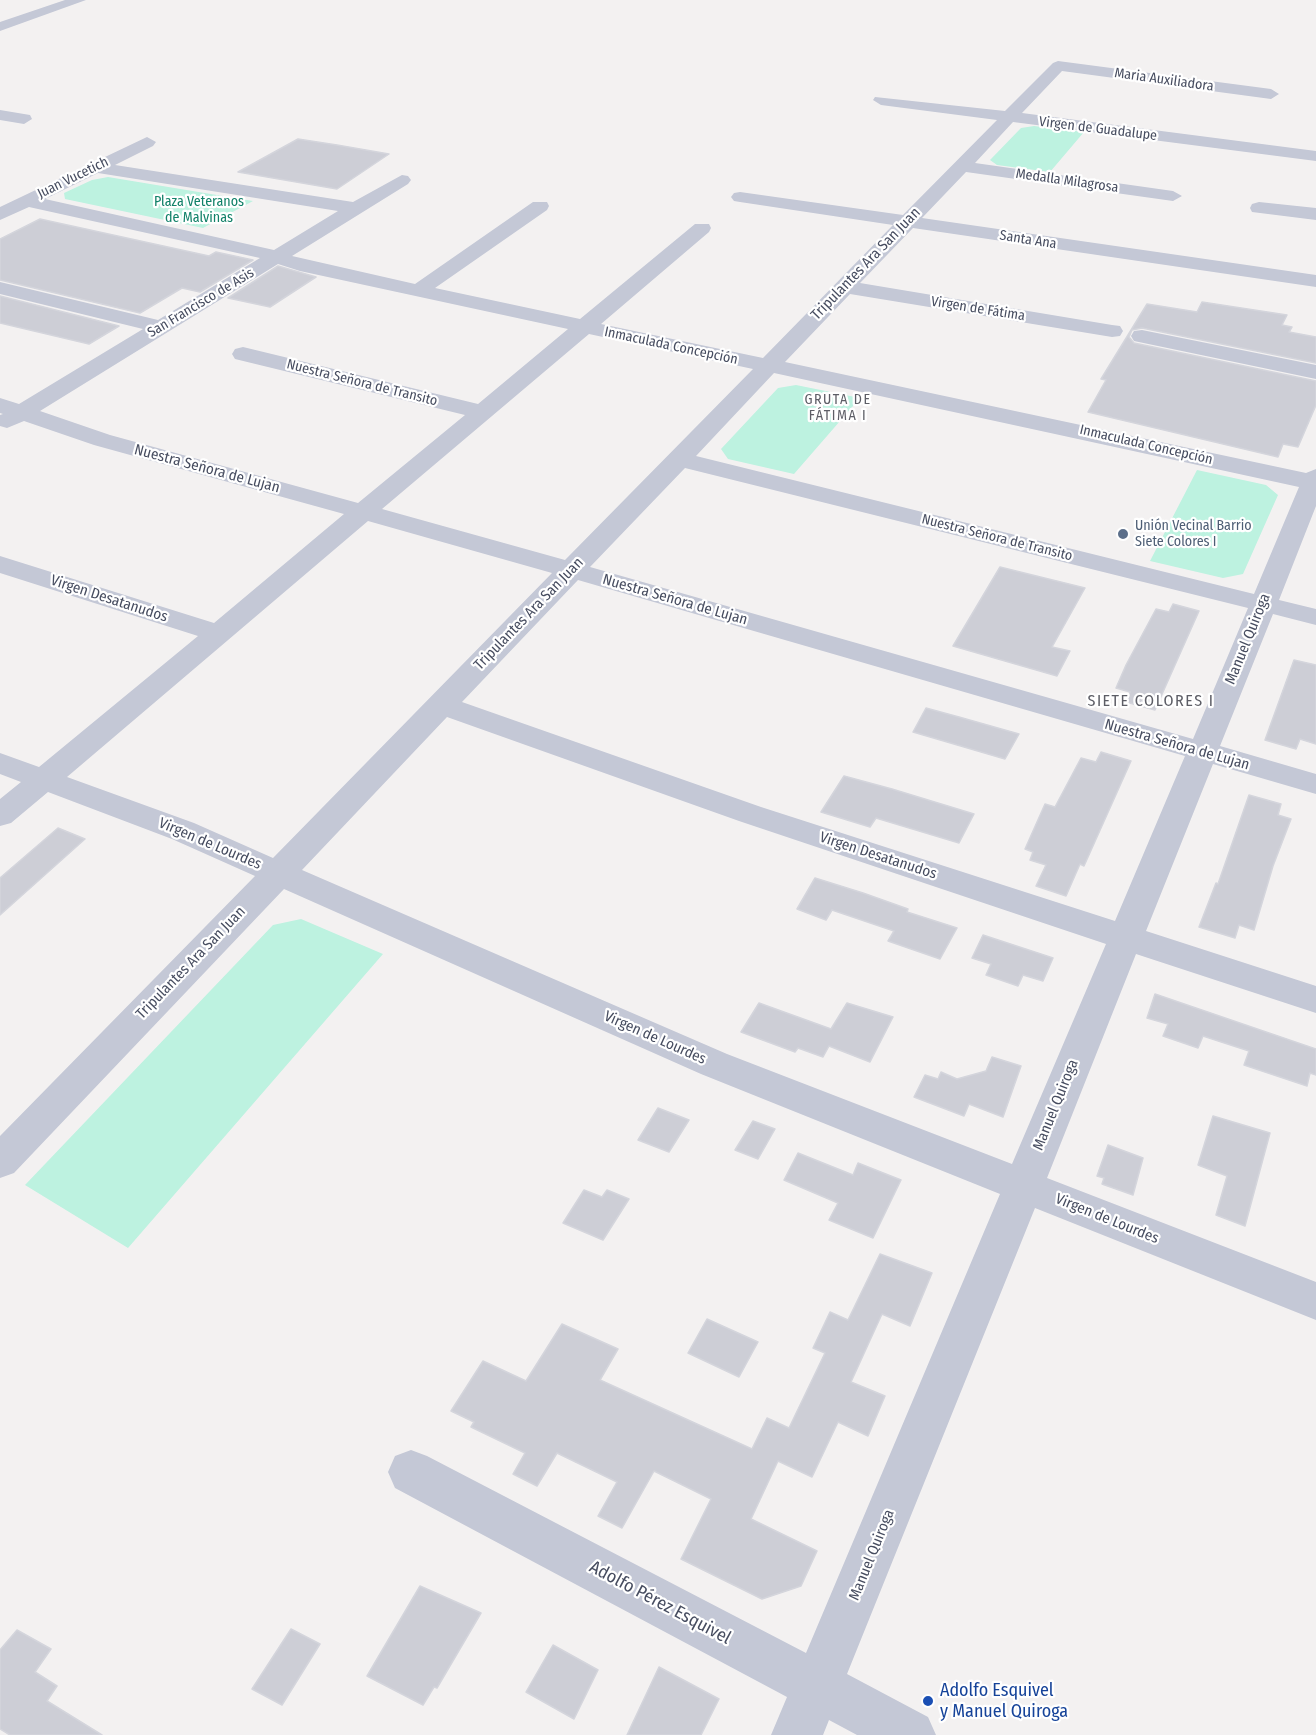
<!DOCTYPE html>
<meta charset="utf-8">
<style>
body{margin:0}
canvas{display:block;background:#f3f1f1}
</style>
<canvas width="1316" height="1735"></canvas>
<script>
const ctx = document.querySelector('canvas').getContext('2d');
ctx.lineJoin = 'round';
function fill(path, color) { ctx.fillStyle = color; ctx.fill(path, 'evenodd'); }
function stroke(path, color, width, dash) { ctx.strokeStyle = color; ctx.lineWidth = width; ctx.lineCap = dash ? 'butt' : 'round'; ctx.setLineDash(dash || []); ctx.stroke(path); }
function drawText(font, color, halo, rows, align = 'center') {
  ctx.font = font + ' "Fira Sans Condensed",sans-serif'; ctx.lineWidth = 4.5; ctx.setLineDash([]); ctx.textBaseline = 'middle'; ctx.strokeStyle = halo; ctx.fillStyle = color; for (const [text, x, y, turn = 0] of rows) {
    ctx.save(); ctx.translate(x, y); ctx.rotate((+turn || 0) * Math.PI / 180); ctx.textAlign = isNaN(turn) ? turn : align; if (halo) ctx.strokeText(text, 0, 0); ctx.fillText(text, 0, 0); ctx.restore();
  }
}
fill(new Path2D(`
 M1034,126L1084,132L1050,172L997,165L990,160L1021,128Z
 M108,177L253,201L203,228L65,199L64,193L92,180Z
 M796,385L860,398L794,474L728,459L721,449L778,388Z
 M1197,470L1266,485L1278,495L1243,574L1223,578L1150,561Z
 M301,919L383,954L128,1248L25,1185L273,925Z`), '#bdf2e0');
const building = new Path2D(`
 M298,139L337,145L389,154L337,189L238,172Z
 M40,219L209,256L216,252L253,260L200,292L182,288L140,313L0,280V239Z
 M278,266L316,277L270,307L228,298Z
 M0,296L119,326L89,344L0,323Z
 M1202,302L1287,315L1282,325L1292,327L1289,332L1316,337V363L1142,328L1132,330L1129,337L1134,343L1316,381V405L1298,447L1283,444L1278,457L1088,412L1106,380L1101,379L1147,304L1197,312Z
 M1000,567L1085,588L1052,647L1070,651L1057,676L953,646Z
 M1173,604L1199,611L1155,710L1126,702L1130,692L1116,688L1126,665L1156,609L1169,612Z
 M1294,660L1316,665V744L1300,739L1296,749L1265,740Z
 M926,708L959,717L1019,734L1005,759L913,732Z
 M1101,752L1131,761L1084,866L1080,864L1066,896L1036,886L1046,865L1030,860L1033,852L1025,849L1045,804L1055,807L1081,758L1096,762Z
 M844,776L892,789L974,814L959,843L876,818L870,827L821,812Z
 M1249,795L1281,804L1278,815L1291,819L1273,866L1254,930L1239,925L1235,938L1199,927L1216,883L1218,884Z
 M58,828L85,839L0,915V878Z
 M815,878L863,893L908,909L907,912L957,928L940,959L888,941L894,931L832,910L826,920L797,909Z
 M983,935L1053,958L1043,981L1023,975L1018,986L986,975L991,964L972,958Z
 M1155,994L1316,1049V1075L1310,1073L1307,1086L1244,1065L1249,1051L1203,1036L1198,1048L1163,1036L1168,1024L1147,1018Z
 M759,1003L831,1029L847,1003L893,1017L870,1062L829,1046L823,1057L798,1048L795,1052L741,1032Z
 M992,1057L1021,1066L1003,1117L969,1104L964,1116L914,1097L925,1075L938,1079L941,1072L957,1079L986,1071Z
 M658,1108L689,1120L669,1152L638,1140Z
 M1213,1116L1270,1133L1245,1226L1216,1215L1227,1176L1198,1165Z
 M753,1121L775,1129L758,1159L735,1150Z
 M1108,1145L1143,1158L1133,1195L1102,1184L1104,1178L1097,1176Z
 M798,1153L853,1175L858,1163L901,1180L873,1238L829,1220L838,1203L784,1180Z
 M584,1190L602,1197L607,1190L629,1199L603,1240L563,1223Z
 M880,1254L932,1273L910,1326L882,1314L851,1382L885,1396L868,1436L838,1422L812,1477L778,1461L751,1519L817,1551L801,1586L762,1599L681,1559L711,1499L654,1471L622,1528L598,1516L617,1482L557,1453L537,1486L513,1474L525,1453L471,1427L474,1422L451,1411L483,1361L526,1381L562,1324L618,1349L600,1380L752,1449L767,1418L789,1428L825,1353L813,1348L830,1312L848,1320Z
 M707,1319L758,1342L739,1377L688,1353Z
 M420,1586L481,1613L437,1688L434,1687L423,1705L367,1676Z
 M291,1629L320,1644L282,1705L252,1689Z
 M17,1630L51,1649L35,1672L57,1686L47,1701L102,1735H10L0,1729V1650Z
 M553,1645L598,1670L574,1719L526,1692Z
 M659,1667L719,1699L701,1735H627Z`);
fill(building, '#cdced6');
stroke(building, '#d4d5dc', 1.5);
fill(new Path2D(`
 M65,0H86L0,31V22Z
 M1058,61L1271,89L1279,94L1271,99L1062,71L1022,113L1316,151V161L1013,122L975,163L1173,191L1182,196L1173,201L966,172L922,218L1316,275V287L913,228L860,283L1112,325L1120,326L1123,331L1120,336L1112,337L850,294L785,362L1306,473L1316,469V506L1279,600L1316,609V625L1273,614L1220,746L1316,774V794L1213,764L1146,931L1316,986V1013L1136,954L1047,1178L1316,1282V1320L1035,1208L847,1674L928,1717L936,1735H857L829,1720L823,1735H771L787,1697L395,1488L388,1472L395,1456L411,1450L427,1456L806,1653L1000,1194L701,1074L284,889L14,1173L0,1178V1136L255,876L172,839L48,792L11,823L0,826V799L21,782L0,774V753L39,767L198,636L0,573V556L214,623L344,514L94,445L24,421L7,428L0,426V415L3,414L0,413V398L19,404L143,329L0,294V282L158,320L260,258L29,207L0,220V207L147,137L156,142L153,146L115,165L353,202L402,175L408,176L411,180L408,184L292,256L415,284L533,202H547L549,206L547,210L435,288L580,319L695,224H709L711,228L709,232L601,324L763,358L893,225L740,202L734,201L731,197L734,193L740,192L903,215L997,120L881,105L873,100L875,97L1005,111L1053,63ZM98,173L338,211L274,250L45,199ZM278,264L300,271L568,329L478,404L243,347L235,349L232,354L235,359L465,415L358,503L110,435L40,411ZM589,334L753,369L565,560L382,509ZM774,373L1299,487L1254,594L696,456ZM685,468L1248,608L1193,739L590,567ZM368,521L552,573L273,858L194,823L67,777ZM578,580L1185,756L1115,921L761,807L462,702ZM447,717L739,821L1106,944L1012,1164L727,1054L302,870Z
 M0,110L30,115L32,119L24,124L0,120Z
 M1259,202L1316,208V220L1252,212L1250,208L1252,204Z
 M1142,330L1316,365V379L1134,341L1131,336L1134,331Z`), '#c4c8d6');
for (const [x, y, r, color] of [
 [1123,534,6,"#5c6f8a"],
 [928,1701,6,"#1a4fb4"]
]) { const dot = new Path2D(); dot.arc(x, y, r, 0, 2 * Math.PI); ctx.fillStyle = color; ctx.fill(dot); stroke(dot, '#fff', 2); }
drawText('14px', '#474d60', '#fff', [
 ["Maria Auxiliadora",1164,80,8],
 ["Virgen de Guadalupe",1098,129,7],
 ["Juan Vucetich",73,178,-26],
 ["Medalla Milagrosa",1067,181,8],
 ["Santa Ana",1028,240,9],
 ["San Francisco de Asis",201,303,-31],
 ["Virgen de Fátima",978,309,9],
 ["Inmaculada Concepción",671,346,12],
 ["Nuestra Señora de Transito",362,383,14],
 ["Inmaculada Concepción",1146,445,13],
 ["Nuestra Señora de Transito",997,538,14]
]);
drawText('14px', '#118168', '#fff', [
 ["Plaza Veteranos",199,202],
 ["de Malvinas",199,218]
]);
ctx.letterSpacing = '1.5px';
drawText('14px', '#5d5e66', '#fff', [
 ["GRUTA DE",838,400],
 ["FÁTIMA I",838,416]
]);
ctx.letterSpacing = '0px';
drawText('14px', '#4e5e75', '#fff', [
 ["Unión Vecinal Barrio",1135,526],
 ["Siete Colores I",1135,542]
], 'left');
drawText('15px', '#474d60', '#fff', [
 ["Tripulantes Ara San Juan",866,264,-46],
 ["Nuestra Señora de Lujan",207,469,15],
 ["Virgen Desatanudos",109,599,18],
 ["Nuestra Señora de Lujan",675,600,16],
 ["Tripulantes Ara San Juan",529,614,-46],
 ["Manuel Quiroga",1248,639,-68],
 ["Nuestra Señora de Lujan",1177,745,16],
 ["Virgen de Lourdes",210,844,23],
 ["Virgen Desatanudos",878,856,18],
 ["Tripulantes Ara San Juan",191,963,-46],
 ["Virgen de Lourdes",655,1038,24],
 ["Manuel Quiroga",1056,1105,-68],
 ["Virgen de Lourdes",1107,1219,22],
 ["Manuel Quiroga",872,1555,-68]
]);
ctx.letterSpacing = '1.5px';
drawText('16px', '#5d5e66', '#fff', [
 ["SIETE COLORES I",1151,702]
]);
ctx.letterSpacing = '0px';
drawText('18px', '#474d60', '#fff', [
 ["Adolfo Pérez Esquivel",660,1603,28]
]);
drawText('18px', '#164399', '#fff', [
 ["Adolfo Esquivel",940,1691],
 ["y Manuel Quiroga",940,1712]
], 'left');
</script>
